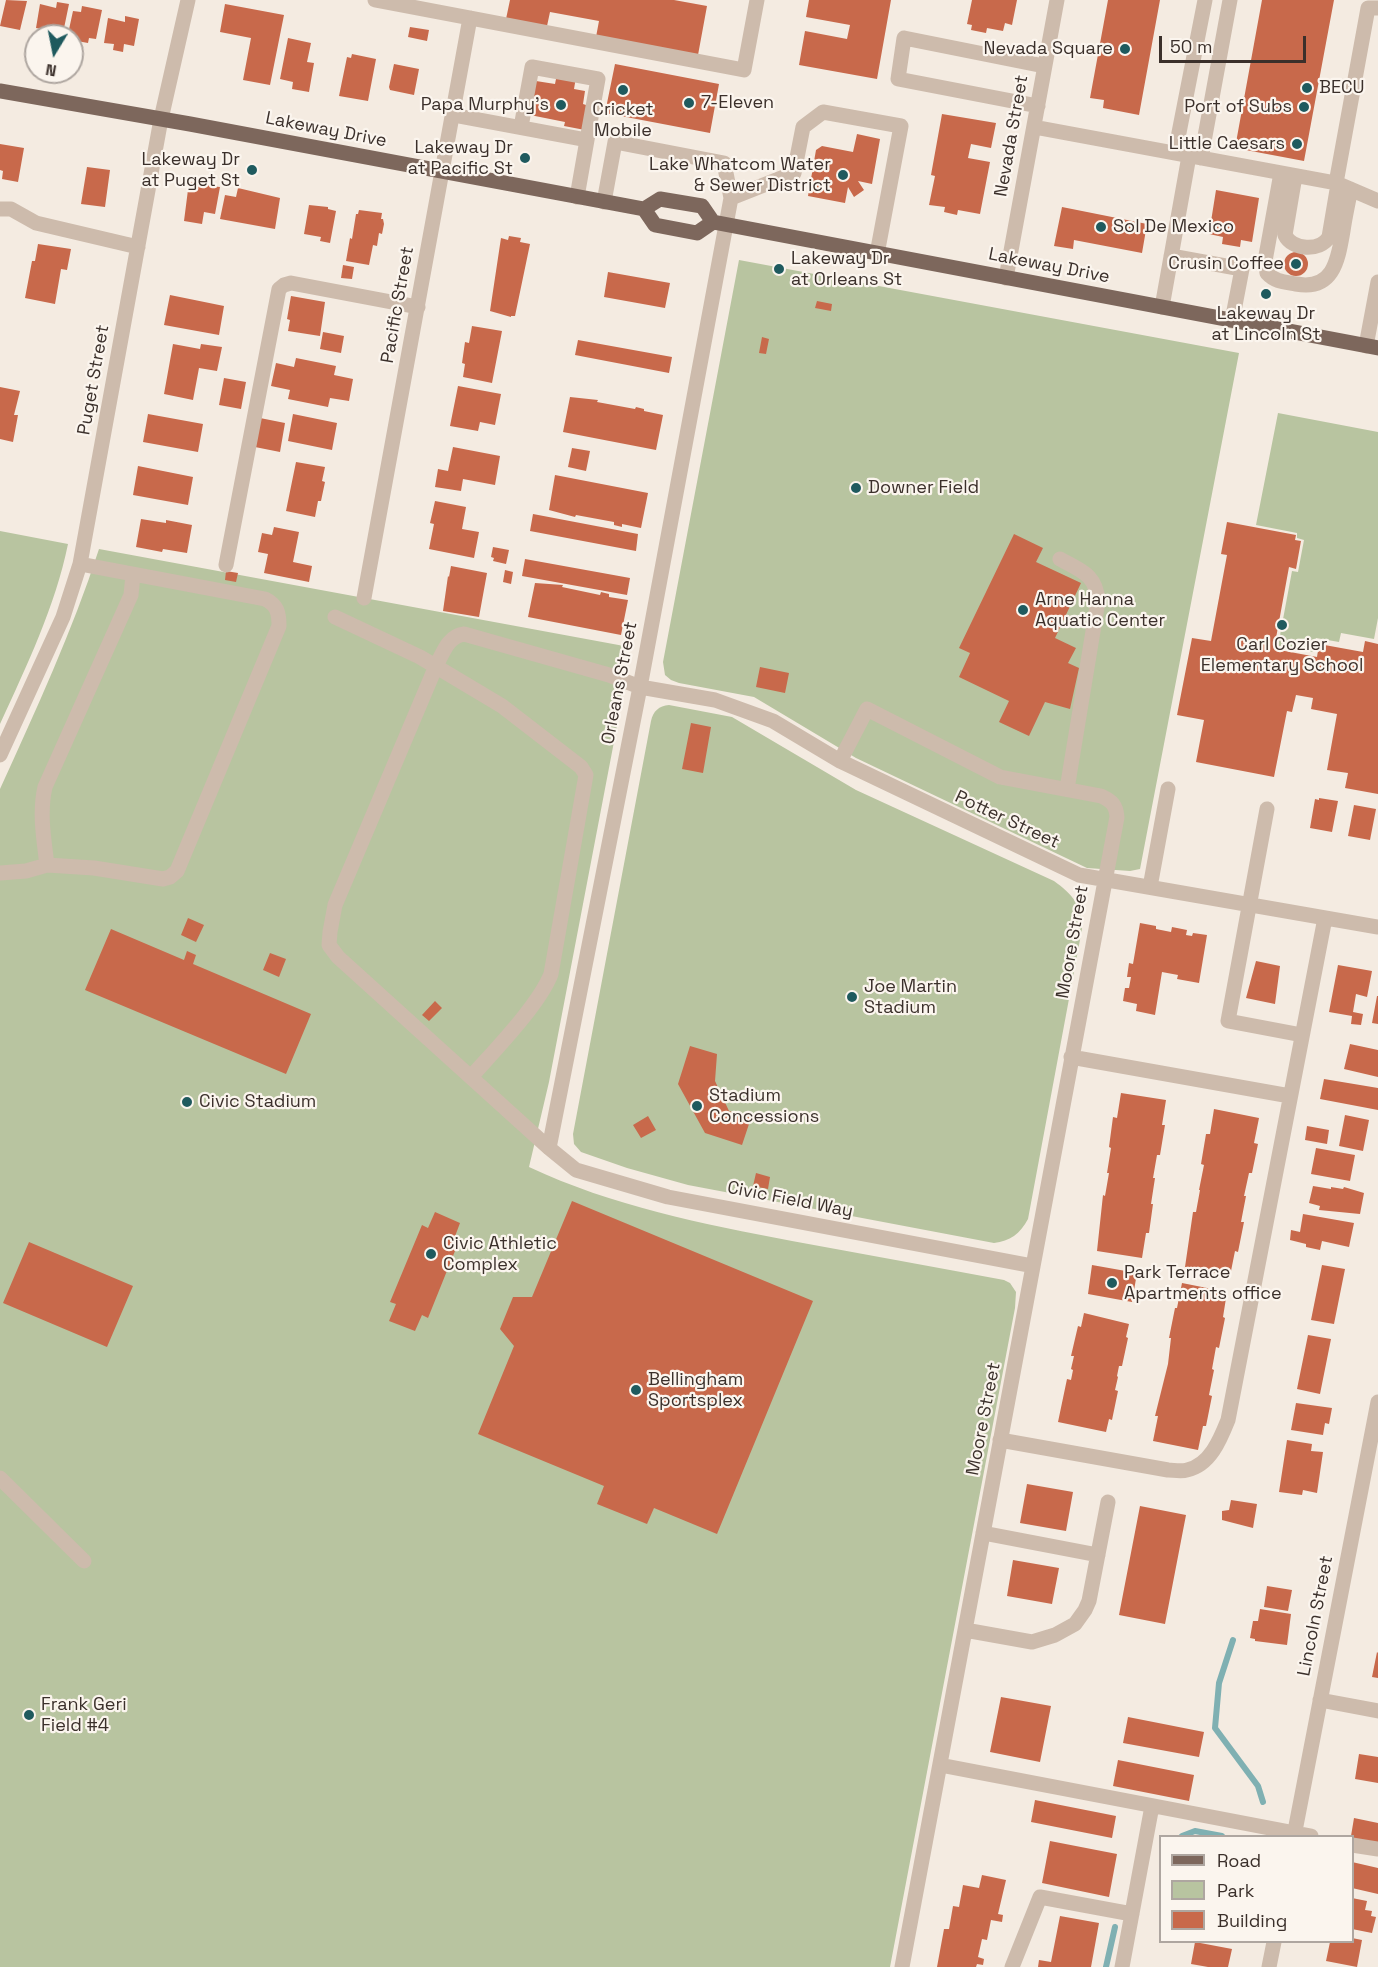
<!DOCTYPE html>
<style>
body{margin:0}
#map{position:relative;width:1378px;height:1967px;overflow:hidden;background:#f4ebe1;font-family:"Space Grotesk",sans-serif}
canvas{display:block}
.legend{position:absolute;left:1159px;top:1835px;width:195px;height:108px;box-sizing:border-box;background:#fbf5ee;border:2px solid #aea6a0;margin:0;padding:8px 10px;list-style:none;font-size:18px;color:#3b302b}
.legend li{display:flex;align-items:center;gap:12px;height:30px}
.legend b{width:30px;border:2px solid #aea6a0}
.north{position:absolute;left:24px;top:24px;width:60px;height:60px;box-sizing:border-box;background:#fbf5ee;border:2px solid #aea6a0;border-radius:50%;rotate:190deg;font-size:16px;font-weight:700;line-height:24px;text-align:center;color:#3b302b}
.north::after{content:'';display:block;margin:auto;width:21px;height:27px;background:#1f5a5e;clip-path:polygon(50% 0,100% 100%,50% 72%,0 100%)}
.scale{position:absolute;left:1159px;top:36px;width:147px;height:27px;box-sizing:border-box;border:3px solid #3b302b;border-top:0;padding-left:8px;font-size:18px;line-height:21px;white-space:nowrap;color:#3b302b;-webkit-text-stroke:4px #fbf5ee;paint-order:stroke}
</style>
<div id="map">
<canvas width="1378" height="1967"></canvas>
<ul class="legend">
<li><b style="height:8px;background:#7d675c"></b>Road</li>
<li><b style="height:16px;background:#b8c4a0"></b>Park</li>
<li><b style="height:16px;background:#c8694b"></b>Building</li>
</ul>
<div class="north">N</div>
<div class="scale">50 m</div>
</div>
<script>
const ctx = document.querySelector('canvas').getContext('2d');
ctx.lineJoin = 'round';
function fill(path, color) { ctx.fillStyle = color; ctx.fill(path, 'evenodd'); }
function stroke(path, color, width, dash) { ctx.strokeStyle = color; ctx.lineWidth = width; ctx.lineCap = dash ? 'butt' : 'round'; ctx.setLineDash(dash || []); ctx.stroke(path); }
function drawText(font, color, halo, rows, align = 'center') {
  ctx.font = font + ' "Space Grotesk",sans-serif'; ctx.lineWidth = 4.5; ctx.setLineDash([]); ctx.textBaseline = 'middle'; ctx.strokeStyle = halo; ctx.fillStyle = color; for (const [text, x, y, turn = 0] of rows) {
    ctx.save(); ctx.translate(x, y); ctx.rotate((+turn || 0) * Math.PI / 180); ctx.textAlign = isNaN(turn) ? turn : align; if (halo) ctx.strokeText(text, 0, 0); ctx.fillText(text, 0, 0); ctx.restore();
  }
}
fill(new Path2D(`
 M739,260L1239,353L1140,869L1130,871L1087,868L856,758L754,697L679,683L671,680L665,675L663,662Z
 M1278,413L1378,432V618L1374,639L1341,633L1339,642L1316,638L1313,652L1278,646L1292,571L1298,572L1304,540L1297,538V533L1256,525Z
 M0,531L68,544C55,607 27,665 0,724Z
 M99,549L624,646L622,663L621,705L549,1082L529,1167C612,1206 703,1224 792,1241C863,1254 934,1267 1004,1280L1010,1283L1016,1292L1015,1308L890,1967H0V789C36,710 72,632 99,549Z
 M669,705L732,717L856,790L1054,881C1072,894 1083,906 1082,929L1028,1219C1020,1234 1010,1241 994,1243L688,1185L627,1168L581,1152L574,1144L573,1134L651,721C653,711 659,706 669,705Z`), '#b8c4a0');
stroke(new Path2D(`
 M1233,1640L1219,1683L1215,1728L1258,1786L1263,1802
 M1182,1836L1195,1831L1222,1836
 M1106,1967L1115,1927`), '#7fb0b2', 6);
fill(new Path2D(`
 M6,0L27,1L20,30L0,26Z
 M510,0H674L707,6L698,55L596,37L599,21L550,12L547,26L506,19Z
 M809,0H891L877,79L799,65L805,31L847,39L850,25L806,17Z
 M972,0H1017L1012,25L1005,23L1003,31L987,28L986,33L971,30L972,25L967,24Z
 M1108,0H1160L1139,115L1103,108L1104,100L1090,98Z
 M1262,0H1334L1304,161L1235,148Z
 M57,2L69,4L63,33L36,28L40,4L56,8Z
 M225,4L284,15L270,85L243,80L251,38L220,32Z
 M82,6L102,10L96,39L89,38L88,43L77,41L78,36L68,34L73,11L81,12Z
 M125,16L139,19L134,46L124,44L123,52L113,50L114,44L104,43L108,18L125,22Z
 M410,27L429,30L427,41L408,37Z
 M288,38L311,43L307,62L314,63L309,92L292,89L293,82L280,79Z
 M352,54L376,59L368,101L339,96L347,57L351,58Z
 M394,64L419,69L414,95L390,90L389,87Z
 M615,64L719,84L710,133L605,113Z
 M557,74L576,77L574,89L585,91L583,104L589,106L585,130L564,126L565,122L530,115L536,81L555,84Z
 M942,114L996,123L991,148L971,144L968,158L990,162L980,214L958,210L957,215L944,212L945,207L929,205L935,176L931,175Z
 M857,134L880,139L872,184L858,181L864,190L854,197L848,187L845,203L808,196L816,150L822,146L853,152Z
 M0,144L24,148L18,182L2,179L3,171L0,170Z
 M87,167L110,170L105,207L81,204Z
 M199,180L211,183L210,186L220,187L215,214L204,212L202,224L184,221L189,182L199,183Z
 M238,188L280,198L275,229L220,219L225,195L236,197Z
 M1216,190L1259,198L1252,242L1241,240L1240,247L1222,244L1223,237L1209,234Z
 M309,205L328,207V209L336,211L330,243L320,241L321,237L304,234Z
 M1062,207L1147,224L1142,253L1074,240L1073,249L1054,246Z
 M359,210L382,213L381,219H383L384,224L382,234L379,233L377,246L373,245L369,265L346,261L350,238L352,239L356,214H358Z
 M509,236L521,238L520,242L530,244L515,316H511V317L490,311L501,238L508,240Z
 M38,244L71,249L67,270L61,269L55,304L25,298L32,261H35Z
 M1284 264a12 12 0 1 1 24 0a12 12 0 1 1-24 0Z
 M343,265L354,267L352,279L341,278Z
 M608,272L670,283L665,308L604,297Z
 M170,295L224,306L219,335L164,325Z
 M291,296L325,302L320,336L288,331L290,320L287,319Z
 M817,301L832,304L831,311L815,308Z
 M472,326L502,331L492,383L463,377L465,364L462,363L465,342L469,343Z
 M323,332L344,336L341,353L320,349Z
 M762,337L769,339L766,354L759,353Z
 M578,340L672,357L669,373L575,355Z
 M173,344L200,349L201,344L222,347L217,371L199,368L193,400L164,394Z
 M296,358L336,366L334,375L353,379L349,401L330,398L328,407L288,399L290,390L271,386L276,363L294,367Z
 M224,378L246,382L241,409L219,405Z
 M458,386L501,394L495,425L480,422L478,431L450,426Z
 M0,387L20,391L14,415H18L13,442L0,439Z
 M570,397L598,400L597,402L635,409L636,407L644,409V411L663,415L656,450L563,432Z
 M148,414L203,424L198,452L143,442Z
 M293,414L337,423L332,450L288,441Z
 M260,418L285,423L280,452L255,447Z
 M453,447L500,456L495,485L463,479L461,491L435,487L438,469L448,471Z
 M572,448L590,451L586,471L568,467Z
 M296,462L325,467L322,481L325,482L321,501H318L315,517L286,511Z
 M138,466L193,477L188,505L133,495Z
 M555,475L648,493L641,528L622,524V527L614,525V522L576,515L575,517L549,510Z
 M435,501L466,507L462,529L479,532L474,558L429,549L434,524L430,523Z
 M533,514L638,534L636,551L530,531Z
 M141,519L166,523V520L192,525L187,553L163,549L162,552L136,547Z
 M1227,522L1296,535L1295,540L1301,541L1296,569L1289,567L1274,649L1317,657L1319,644L1363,652L1365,641L1378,644V794L1345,788L1348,773L1327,770L1337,714L1311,709L1313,698L1296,695L1292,712L1287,711L1274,777L1196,762L1204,720L1177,715L1192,638L1211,641L1227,555L1221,554Z
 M274,527L299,532L293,562L312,566L309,582L264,573L268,554L258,552L262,533L272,535Z
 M1014,534L1043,548L1036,562L1081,583L1055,638L1076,648L1068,663L1079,668L1070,709L1045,702L1029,736L999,722L1009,701L959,677L970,653L959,648Z
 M493,547L509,550L506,564L493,561L494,558L491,557Z
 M525,559L630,578L627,595L522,576Z
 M451,566L487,573L479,617L443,611L448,576L449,577Z
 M505,570L513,572L511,584L503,582Z
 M226,571L238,573L236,582L225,580Z
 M535,583L563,585L562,587L600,595L601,592L609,594V597L628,600L621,635L528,617Z
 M760,667L789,673L785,693L756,687Z
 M691,723L711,727L703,773L682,769Z
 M1319,798L1338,801L1332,832L1310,828L1315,799L1319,800Z
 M1354,805L1376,809L1370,840L1348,836Z
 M188,918L204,925L196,942L181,935Z
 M1140,923L1156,926V929L1171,932L1172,927L1187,930L1186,935L1192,936L1193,933L1207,935L1199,983L1177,979L1178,975L1162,972L1155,1015L1136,1011L1137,1004L1123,1001L1125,988H1129L1131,977H1127L1129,963L1133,964Z
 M111,929L184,960L187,951L196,955L193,964L311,1014L286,1074L85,990Z
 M270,953L286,959L279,977L263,970Z
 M1256,961L1280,966L1275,1004L1246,998Z
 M1338,965L1372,971L1367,997L1356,994L1353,1012L1363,1014L1361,1025L1351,1024L1352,1016L1329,1012Z
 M1377,996H1378V1024L1372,1023Z
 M435,1001L442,1008L429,1021L422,1015Z
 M1350,1044L1378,1050V1077L1344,1069Z
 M690,1046L717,1054L715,1081L729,1111L751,1118L742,1145L705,1133L678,1084Z
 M1324,1079L1378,1088V1110L1320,1099Z
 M1121,1093L1166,1100L1162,1125H1165L1160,1155H1157L1153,1178H1155L1151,1204H1153L1149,1233H1146L1142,1258L1097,1251L1103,1195L1105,1196L1109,1173H1107L1111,1148L1109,1147L1113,1117L1117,1118Z
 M1214,1109L1259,1118L1254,1143L1258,1144L1252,1173H1249L1244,1196H1246L1241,1222H1244L1238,1252L1235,1251L1230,1276L1185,1267L1193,1212H1196L1200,1190H1199L1204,1165L1201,1164L1206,1134H1210Z
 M1345,1115L1369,1120L1363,1151L1339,1146Z
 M648,1116L656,1130L641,1138L633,1125Z
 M1307,1126L1329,1130L1327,1144L1305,1140Z
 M1316,1148L1355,1155L1350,1181L1311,1174Z
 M756,1173L770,1177L768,1189L753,1186Z
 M1313,1186L1331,1189V1187L1343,1189L1344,1187L1364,1193L1360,1214L1319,1210L1320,1206L1309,1203Z
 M572,1201L813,1301L717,1534L654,1508L647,1524L597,1504L604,1486L478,1434L514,1346L500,1329L513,1297H532Z
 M435,1212L460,1223L454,1239L459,1241L428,1318L422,1315L415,1331L389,1321L396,1304L390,1302L422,1225L428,1228Z
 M1303,1214L1354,1223L1349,1247L1322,1241L1320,1250L1306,1247V1244L1290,1240L1291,1230L1300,1232Z
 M29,1242L133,1286L107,1347L3,1303Z
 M1092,1265L1137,1273L1132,1302L1088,1294Z
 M1322,1265L1345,1269L1334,1324L1311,1320Z
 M1182,1283L1227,1292L1223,1317L1225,1318L1219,1348L1216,1347L1212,1369L1214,1370L1209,1395L1212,1396L1206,1426H1203L1198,1450L1153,1441L1158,1416H1155L1168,1364L1171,1338H1169L1175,1308H1177Z
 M1084,1313L1129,1324L1126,1337L1128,1338L1122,1366H1119L1117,1376L1118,1377L1115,1390L1118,1391L1112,1420L1109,1419L1106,1432L1058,1422L1067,1379L1071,1380L1073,1370L1071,1369L1074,1356H1071L1078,1326L1081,1327Z
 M1308,1335L1331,1339L1320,1394L1297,1389Z
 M1296,1403L1332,1408L1329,1424L1325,1423L1323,1435L1291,1430Z
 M1287,1440L1312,1444L1311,1451L1323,1452L1317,1493L1303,1490L1302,1495L1279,1492Z
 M1027,1484L1073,1492L1066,1531L1020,1523Z
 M1231,1500L1257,1504L1253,1528L1222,1520V1511L1229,1510Z
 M1140,1506L1186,1515L1165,1624L1119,1615Z
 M1013,1560L1059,1568L1052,1604L1007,1596Z
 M1267,1586L1292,1590L1288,1611L1264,1607Z
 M1260,1609L1291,1614L1287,1645L1255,1641V1639L1250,1638L1253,1621H1258Z
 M1377,1652L1378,1653V1678L1372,1677Z
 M1001,1697L1051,1706L1040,1762L990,1752Z
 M1128,1717L1204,1732L1199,1757L1123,1743Z
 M1359,1754L1378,1757V1783L1355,1779Z
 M1118,1760L1194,1775L1189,1801L1113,1786Z
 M1035,1800L1116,1816L1112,1838L1031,1822Z
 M1354,1818L1378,1823V1844L1352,1839L1351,1836Z
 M1050,1841L1117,1854L1109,1897L1042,1883Z
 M1352,1862L1378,1868V1894L1352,1888Z
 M982,1875L1006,1880L998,1914L1003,1915L1002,1922L991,1920L987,1940L982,1939L978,1957L984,1959L983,1965L977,1964L976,1967H937L944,1929H949L953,1906L959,1907L963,1885L979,1888Z
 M1352,1898L1367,1901L1365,1910L1372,1911L1371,1916L1376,1917L1372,1933L1352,1929Z
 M1060,1916L1099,1923L1091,1967H1038L1039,1960L1051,1962Z
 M1352,1938L1362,1940L1357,1967L1326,1961L1330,1942H1352Z
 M1195,1942L1232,1949L1228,1967H1208L1191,1964Z`), '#c8694b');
stroke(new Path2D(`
 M375,0L744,70L757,0
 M1378,8H1368L1336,183L1378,201
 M1038,106L898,79L904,38L1044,66
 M453,115L587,140L577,197
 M521,127L532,67L598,79L587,140
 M1034,127L1336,183
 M1175,153L1205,0
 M1201,158L1230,0
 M1281,173L1265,261L1267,273C1275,282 1285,282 1296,284C1334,291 1338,259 1343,231C1345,217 1348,203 1351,189
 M1295,176L1285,235C1292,250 1320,252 1329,237L1338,184
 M731,198L794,173L803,127L823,112L901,126L877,254
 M0,209H11L36,223L138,247
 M1171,256L1242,269L1232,321
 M1006,278L1057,0
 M1162,307L1189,156
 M1366,346L1378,282
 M1060,559C1081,571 1096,574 1098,601L1067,789
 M226,565L279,289L284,285L291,283L418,307
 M364,598L470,18
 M335,617L420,657L502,706L581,767L586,775L551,974C539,1005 494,1051 471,1077
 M0,755L63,617L80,564L161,119L188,0
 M840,761L867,709L1000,777L1101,796C1112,801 1116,805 1117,817L902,1967
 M1267,809L1228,1021L1302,1035
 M47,865C44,840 39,813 45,787L131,595L133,575
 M0,873L26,871L47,865L94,868L163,879L170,877L177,871L279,626C279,612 277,605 265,599L80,564
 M1150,887L1168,789
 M1071,1057L1290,1096
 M549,1148L640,687L731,198L724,163L615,142L604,202
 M1033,1266L668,1197L576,1170L549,1148L338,957L329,945L330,932L335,905L436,666C443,653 448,636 464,634L609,675L640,687L715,700L773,721L840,761L1079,875L1378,927
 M1000,1440L1168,1470C1173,1470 1181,1472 1187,1470C1210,1465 1220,1440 1228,1420L1325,918
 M0,1478L84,1561
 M983,1533L1098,1555
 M965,1630L1032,1642L1055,1635L1075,1624L1085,1610L1089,1601L1108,1502
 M1320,1700L1378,1711
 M940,1765L1311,1836
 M1294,1836L1378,1402
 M1352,1845L1378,1849
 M1012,1967L1040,1897L1132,1914
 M1122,1967L1152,1806
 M1269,1967L1274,1942`), '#cdbbac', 15);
stroke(new Path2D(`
 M0,91L190,124L644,209L660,199L702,206L713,222
 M644,209L655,225L697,233L713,222L1378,348`), '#7d675c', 15);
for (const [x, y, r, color] of [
 [1125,49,6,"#1f5a5e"],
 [1307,88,6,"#1f5a5e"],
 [623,90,6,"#1f5a5e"],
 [689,103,6,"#1f5a5e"],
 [561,105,6,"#1f5a5e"],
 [1304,107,6,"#1f5a5e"],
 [1297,144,6,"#1f5a5e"],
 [525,158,6,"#1f5a5e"],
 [252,170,6,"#1f5a5e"],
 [843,175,6,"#1f5a5e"],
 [1101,227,6,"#1f5a5e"],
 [1296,264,6,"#1f5a5e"],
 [779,269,6,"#1f5a5e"],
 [1266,294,6,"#1f5a5e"],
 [856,488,6,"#1f5a5e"],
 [1023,610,6,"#1f5a5e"],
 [1282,625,6,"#1f5a5e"],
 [852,997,6,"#1f5a5e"],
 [187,1102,6,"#1f5a5e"],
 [697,1106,6,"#1f5a5e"],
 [431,1254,6,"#1f5a5e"],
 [1112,1283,6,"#1f5a5e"],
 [636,1390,6,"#1f5a5e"],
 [29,1715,6,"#1f5a5e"]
]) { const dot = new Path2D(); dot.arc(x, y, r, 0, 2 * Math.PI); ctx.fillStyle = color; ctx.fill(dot); stroke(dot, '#fbf5ee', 2); }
drawText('18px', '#3b302b', '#fbf5ee', [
 ["Nevada Square",1113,49,"right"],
 ["BECU",1319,88],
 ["7-Eleven",701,103],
 ["Papa Murphy's",549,105,"right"],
 ["Port of Subs",1292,107,"right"],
 ["Cricket",623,110,"center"],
 ["Mobile",623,131,"center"],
 ["Little Caesars",1285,144,"right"],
 ["Lakeway Dr",513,148,"right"],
 ["at Pacific St",513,169,"right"],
 ["Lakeway Dr",240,160,"right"],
 ["at Puget St",240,181,"right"],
 ["Lake Whatcom Water",831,165,"right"],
 ["& Sewer District",831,186,"right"],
 ["Sol De Mexico",1113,227],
 ["Lakeway Dr",791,259],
 ["at Orleans St",791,280],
 ["Crusin Coffee",1284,264,"right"],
 ["Lakeway Dr",1266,314,"center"],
 ["at Lincoln St",1266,335,"center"],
 ["Downer Field",868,488],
 ["Arne Hanna",1035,600],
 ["Aquatic Center",1035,621],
 ["Carl Cozier",1282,645,"center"],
 ["Elementary School",1282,666,"center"],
 ["Joe Martin",864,987],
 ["Stadium",864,1008],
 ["Stadium",709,1096],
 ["Concessions",709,1117],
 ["Civic Stadium",199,1102],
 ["Civic Athletic",443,1244],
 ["Complex",443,1265],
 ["Park Terrace",1124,1273],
 ["Apartments office",1124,1294],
 ["Bellingham",648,1380],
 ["Sportsplex",648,1401],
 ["Frank Geri",41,1705],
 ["Field #4",41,1726]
], 'left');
drawText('18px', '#3b302b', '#fbf5ee', [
 ["Lakeway Drive",326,130,11],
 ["Nevada Street",1012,136,-80],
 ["Lakeway Drive",1049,266,11],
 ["Pacific Street",398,305,-80],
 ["Puget Street",94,380,-80],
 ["Orleans Street",620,683,-79],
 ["Potter Street",1007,820,25],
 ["Moore Street",1073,942,-80],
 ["Civic Field Way",790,1200,11],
 ["Moore Street",984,1419,-79],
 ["Lincoln Street",1316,1616,-79]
]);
</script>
